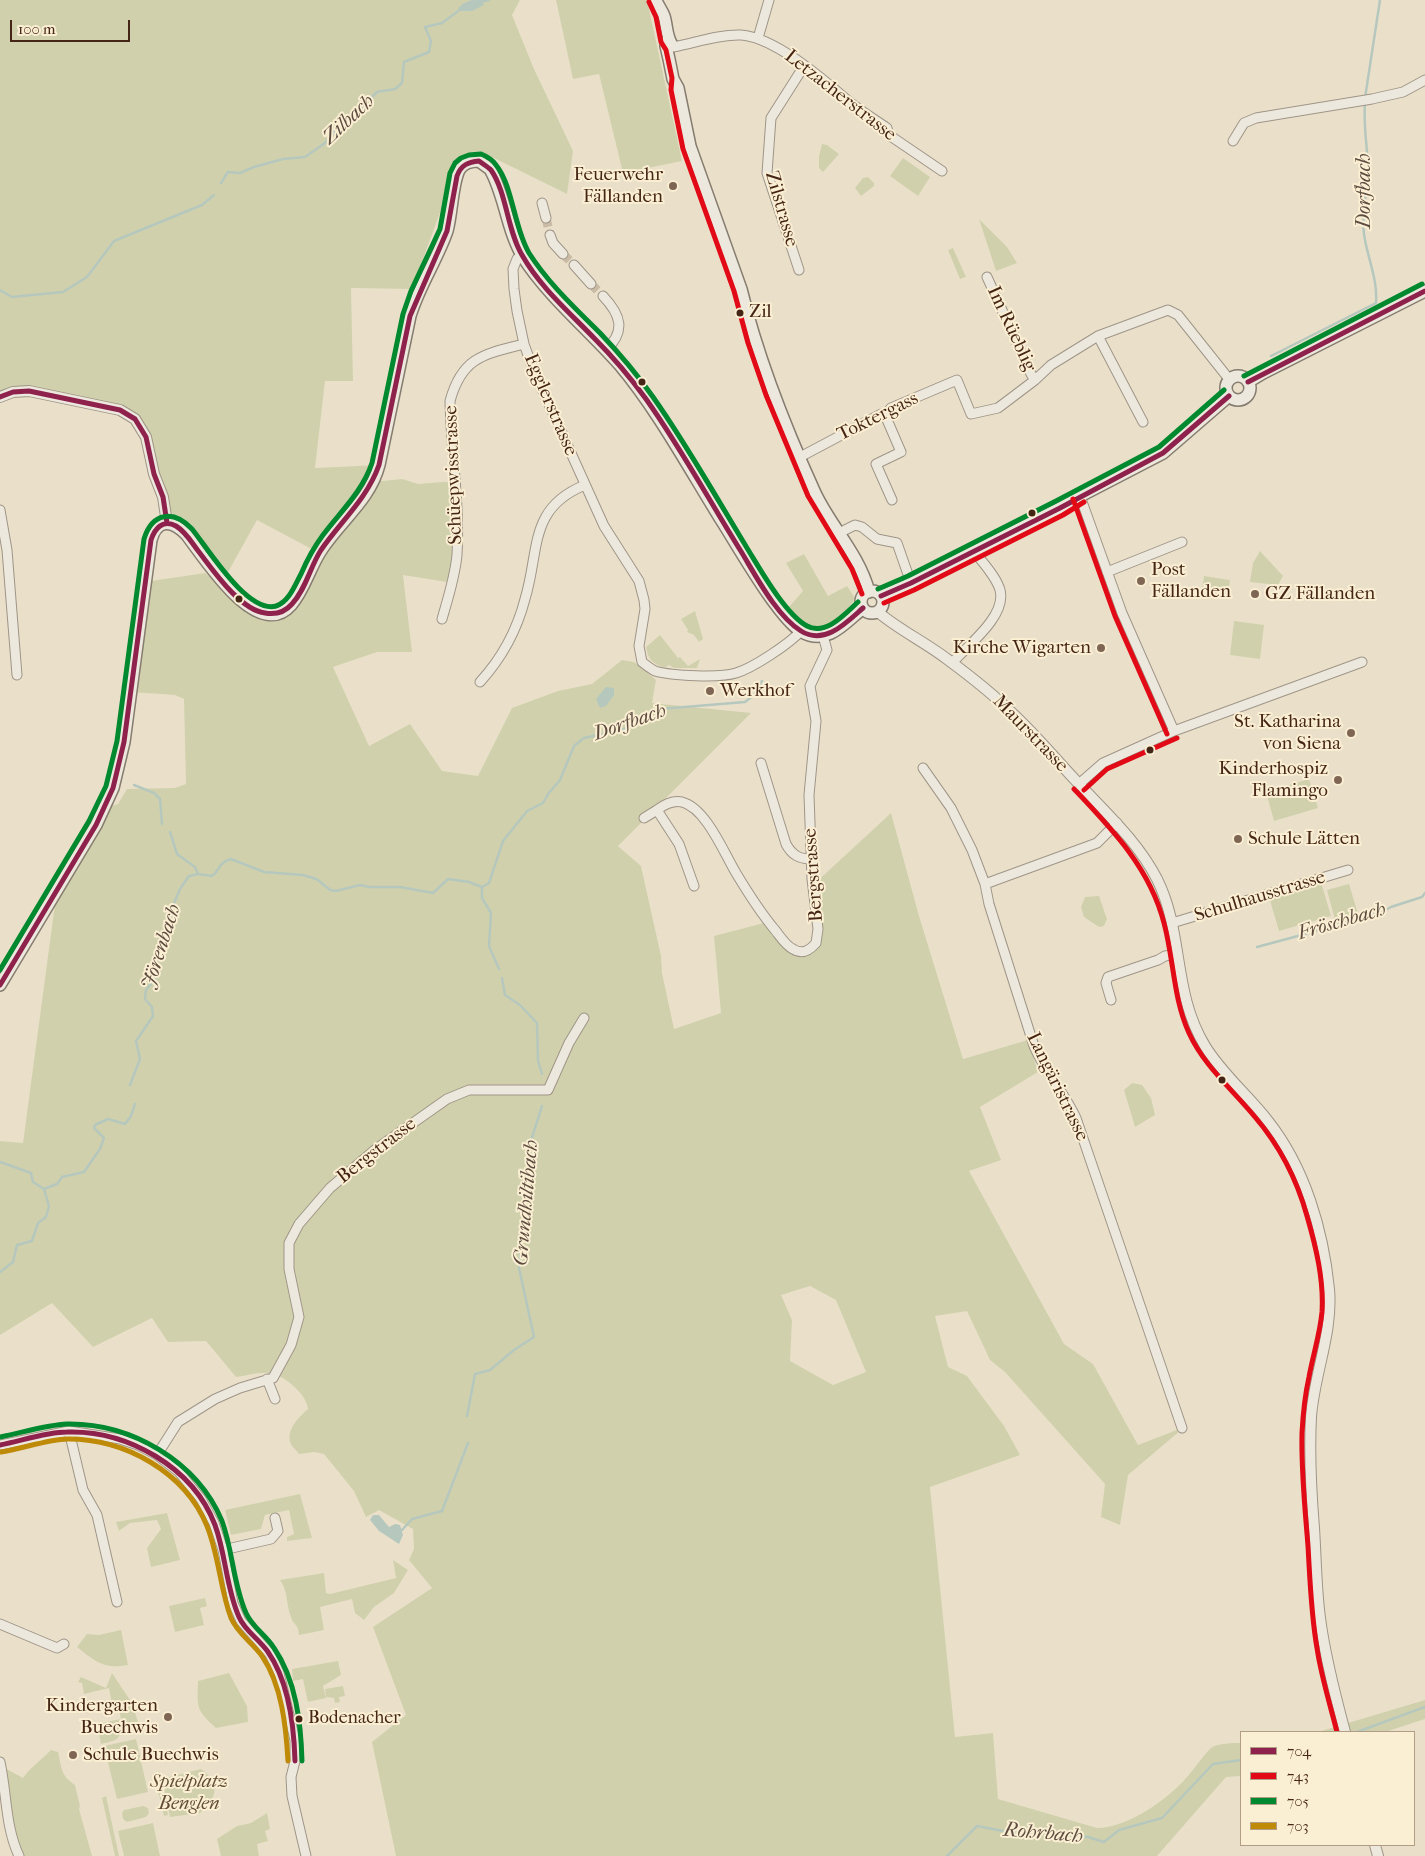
<!DOCTYPE html>
<meta charset="utf-8">
<style>
body{margin:0}
#map{position:relative;width:1425px;height:1856px;overflow:hidden;background:#eae0ca;font-family:"IM FELL French Canon",serif}
canvas{display:block}
.legend{position:absolute;left:1240px;top:1731px;width:175px;height:115px;box-sizing:border-box;background:#faeed3;border:1px solid #b29e87;margin:0;padding:6px 9px;list-style:none;font-size:15px;color:#452515}
.legend li{display:flex;align-items:center;gap:10px;height:25px}
.legend b{width:25px;border:1px solid #b29e87}
.scale{position:absolute;left:10px;top:20px;width:120px;height:22px;box-sizing:border-box;border:2px solid #452515;border-top:0;padding-left:6px;font-size:15px;line-height:18px;white-space:nowrap;color:#452515;-webkit-text-stroke:4px #faeed3;paint-order:stroke}
</style>
<div id="map">
<canvas width="1425" height="1856"></canvas>
<ul class="legend">
<li><b style="height:6px;background:#8e224d"></b>704</li>
<li><b style="height:6px;background:#e20a16"></b>743</li>
<li><b style="height:6px;background:#00892f"></b>705</li>
<li><b style="height:6px;background:#be8a07"></b>703</li>
</ul>
<div class="scale">100 m</div>
</div>
<script>
const ctx = document.querySelector('canvas').getContext('2d');
ctx.lineJoin = 'round';
function fill(path, color) { ctx.fillStyle = color; ctx.fill(path, 'evenodd'); }
function stroke(path, color, width, dash) { ctx.strokeStyle = color; ctx.lineWidth = width; ctx.lineCap = dash ? 'butt' : 'round'; ctx.setLineDash(dash || []); ctx.stroke(path); }
function drawText(font, color, halo, rows, align = 'center') {
  ctx.font = font + ' "IM FELL French Canon",serif'; ctx.lineWidth = 4; ctx.setLineDash([]); ctx.textBaseline = 'middle'; ctx.strokeStyle = halo; ctx.fillStyle = color; for (const [text, x, y, turn = 0] of rows) {
    ctx.save(); ctx.translate(x, y); ctx.rotate((+turn || 0) * Math.PI / 180); ctx.textAlign = isNaN(turn) ? turn : align; if (halo) ctx.strokeText(text, 0, 0); ctx.fillText(text, 0, 0); ctx.restore();
  }
}
fill(new Path2D(`
 M0,0H520L512,15L534,69L573,151L567,194L486,154L461,155L412,289L351,288L353,381H325L315,468L379,465L375,479L383,481L402,479L418,484L455,481L453,583L403,575L412,652H377L333,667L369,746L410,724L442,771L478,776L512,708L558,691L592,684L622,660L634,662L656,680L652,703L751,713L618,846L641,866L661,956L662,973L674,1029L721,1013L714,936L768,922L788,946L806,951L816,934L812,886L891,813L919,916L963,1059L1028,1040L1038,1072L980,1107L1001,1160L969,1171L1064,1344L1093,1364L1138,1445L1182,1428L1181,1430L1128,1475L1120,1525L1101,1517L1105,1484L1005,1372L990,1360L967,1311L935,1316L948,1367L967,1376L1004,1426L1020,1455L930,1487L955,1737L993,1733L998,1799L1097,1828C1127,1828 1167,1800 1186,1778C1192,1772 1206,1752 1211,1748C1218,1743 1233,1743 1241,1743V1776L1226,1777L1157,1856H396L372,1742L406,1715L373,1627L432,1588L409,1560L414,1549L413,1529L379,1510L366,1517L354,1491L324,1454L314,1452L299,1454C297,1451 292,1447 291,1444C285,1430 299,1417 308,1409C307,1394 282,1373 268,1373C258,1372 246,1376 236,1377L206,1341L168,1342L152,1318L93,1347L52,1303L0,1335V1141L23,1143L57,889L104,808L118,804L127,789L175,788L186,784L184,699L175,695L131,692L151,581L205,573L245,605L281,613L319,553L257,520L223,581L186,534L167,523L149,454L135,419L36,392L0,397ZM810,1286L836,1300L866,1372L833,1385L790,1361L792,1320L781,1295Z
 M556,0H647L682,161L623,173L599,74L573,79Z
 M822,144L827,145L839,154L823,172L819,168V156Z
 M903,158L930,177L918,196L890,176Z
 M868,177L874,183V186L861,196L855,188L863,178Z
 M979,219L1007,247L1017,263L996,271Z
 M953,248L966,277L960,279L948,250Z
 M1260,551L1283,576L1278,585L1250,582L1253,563Z
 M804,554L828,596L847,586L855,598C845,615 827,637 805,624C799,620 794,613 789,607L803,591L786,563Z
 M1204,576L1230,580L1228,595L1202,591Z
 M695,611L703,639L699,642L694,635L687,632L688,630L681,619Z
 M1234,621L1264,625L1260,659L1230,655Z
 M660,635L678,658L680,657L688,666L700,659L697,668H674L669,665L664,668C652,663 648,659 646,647Z
 M1309,779L1318,808L1274,821L1266,792Z
 M1321,882L1331,916L1279,931L1269,897Z
 M1349,884L1358,914L1335,920L1327,890Z
 M1099,896L1107,919L1104,926L1099,927L1084,917L1081,907L1085,897Z
 M1132,1083L1142,1085L1151,1098L1155,1115L1135,1127L1124,1090Z
 M300,1494L312,1538L287,1541V1537L294,1534L289,1510L265,1515L261,1529L231,1535L225,1510Z
 M167,1513L180,1560L151,1567L147,1548L161,1529L157,1520L130,1523L119,1531L116,1522Z
 M393,1560L408,1570L394,1593L374,1607L364,1620L355,1613L352,1599L320,1607L324,1630L299,1635C298,1622 293,1626 291,1617C286,1604 288,1591 280,1580L324,1573L326,1593L330,1594L396,1578Z
 M205,1598L207,1606L200,1608L204,1625L175,1632L169,1606Z
 M121,1630L128,1665C105,1670 94,1661 77,1647L87,1634L99,1635Z
 M338,1661L341,1675L323,1686L326,1698L308,1702L303,1679L293,1681L292,1669Z
 M112,1673L132,1703L138,1722L122,1724C120,1741 117,1740 101,1744L97,1724L121,1719L118,1703L112,1704L109,1688L84,1694L82,1683L78,1682L81,1677L106,1688Z
 M229,1673L247,1706L248,1722L216,1728C196,1710 197,1708 198,1681Z
 M343,1686L345,1696L339,1697L340,1702L335,1703L334,1698L326,1697L325,1689Z
 M1425,1700V1719L1385,1732H1318Z
 M136,1739L148,1792L117,1799L104,1746Z
 M51,1750L58,1752C62,1768 60,1775 75,1785L80,1806L79,1809L92,1856H19L3,1767L23,1778C29,1769 42,1759 51,1750Z
 M201,1769C210,1775 218,1786 213,1797C211,1803 204,1809 200,1813L170,1817L163,1784L165,1778Z
 M160,1772L168,1815L164,1816L154,1773Z
 M106,1796L119,1856H115L102,1798Z
 M143,1806L148,1808L149,1813L146,1817L127,1822L123,1819L122,1813L124,1810Z
 M267,1813L270,1829L265,1831L268,1841L257,1844L259,1856H221L217,1839L237,1826L251,1823Z
 M153,1823L160,1856H124L118,1831Z`), '#d0d1ac');
fill(new Path2D(`
 M472,0H482L484,5L472,11H460L458,8L464,3Z
 M606,687L614,688V695L606,706L600,708L596,699Z
 M373,1515H379L389,1527L395,1524L400,1525L403,1535L399,1544L379,1531L370,1520Z`), '#b6c8be');
stroke(new Path2D(`
 M480,2L489,0
 M1365,98L1380,0
 M221,183L228,172L240,173L254,167L283,159L305,157L325,143L335,131L345,127L355,114L377,92L395,89L402,83L404,62L429,52L431,41L425,27L442,23L461,9
 M0,290L12,297L63,292L87,277L114,241L202,205L214,195
 M1271,356L1376,303C1378,279 1367,257 1364,234C1361,214 1367,193 1368,172C1368,149 1363,127 1365,103
 M134,785L154,793L160,799L162,824
 M170,832L177,854L195,867L198,874
 M482,887L489,883L503,841L527,811L543,803L548,794L560,780L574,746L584,738L628,728L646,713L660,709L745,702L754,695L762,681
 M482,887V898L491,913L489,946L499,969
 M1257,947L1309,933L1363,915L1380,913L1391,907L1422,897L1425,893
 M502,978L505,995L520,1005L537,1023L538,1061L542,1074
 M130,1085L140,1059L136,1041L153,1016L152,1007L145,999L146,990L155,979L156,966L173,919L172,908L180,889L189,876L198,874L212,876C221,870 217,863 231,859L264,872L303,875L313,878L318,880L330,890L336,891L360,885L369,887H400L433,893L448,879L469,882L482,887
 M0,1162L31,1173L33,1182L44,1189
 M0,1272L13,1262L17,1245L32,1241L38,1223L46,1217L49,1206L44,1189L57,1184L62,1177L84,1172L100,1149L104,1138L94,1128L95,1125L108,1119L125,1124L131,1116L135,1104
 M467,1416L475,1374L490,1370L514,1350L534,1337L519,1268L528,1184L530,1144L542,1106
 M402,1530L412,1519L442,1511L468,1443
 M1357,1732L1425,1707
 M947,1856L977,1826L1008,1832L1050,1833L1088,1837L1104,1842L1119,1830L1162,1818L1213,1764L1241,1760`), '#b6c8be', 2.5);
stroke(new Path2D(`
 M546,218L550,235
 M563,254L574,265
 M591,284L603,296`), '#c9bba6', 9, [9, 4.5]);
const minor = new Path2D(`
 M758,38L769,0
 M673,47C695,43 719,34 741,35C774,37 822,78 847,100C859,110 874,119 887,128L889,135L942,171
 M1233,141L1244,123L1256,118L1372,99L1403,92L1425,80
 M542,203L546,218
 M550,235L553,243L563,254
 M521,255L517,259L513,269L514,289L517,311L524,344L533,369L604,526L639,581L644,600L645,609L639,646L642,662C646,665 651,669 655,671C672,676 720,678 736,673C753,668 789,644 801,631
 M574,265L591,284
 M799,270L767,173L771,118L804,66
 M987,277L1031,374L1035,380
 M603,296C621,315 626,331 606,350
 M1098,336L1143,422
 M885,415L901,452L876,464L892,500
 M800,457L881,414L885,415L891,408L957,380L971,414L998,408L1035,380L1051,365L1098,336L1168,310L1178,315L1229,379
 M1080,496L1122,613L1174,731
 M0,510L7,550L17,675
 M839,533L855,525L862,527L877,539L897,543L911,583
 M1107,572L1182,542
 M442,619C448,598 455,577 457,555C460,504 451,452 450,401C462,357 484,354 524,344
 M952,663C967,646 1007,616 1000,590C996,576 982,562 974,551
 M480,682C501,659 517,630 525,599C540,550 528,508 585,485
 M761,763L786,844C792,855 799,859 811,859
 M923,768L951,808L972,850L985,884
 M1079,784L1103,763L1174,731L1362,662
 M644,818L657,810
 M1117,823L1097,843L985,884L989,904L1034,1046C1045,1072 1064,1092 1076,1118L1182,1428
 M694,886L679,844L657,810C664,805 672,800 682,802C706,808 724,853 736,873C748,893 760,912 775,930C780,936 785,945 793,949C802,955 809,951 816,943L818,929L812,879L809,795L816,721L810,686L827,650L823,636
 M1172,923L1348,870
 M1111,1000L1106,983L1108,977L1158,960L1165,956L1177,954
 M267,1379L275,1399
 M69,1431L83,1490L97,1515L117,1602
 M0,1445L69,1431L120,1439L138,1445L157,1455L179,1472L201,1499L214,1523L223,1550L233,1603L241,1621L270,1654L279,1673L295,1740V1761L291,1777L292,1796L306,1856
 M157,1455L178,1422L215,1399L240,1388L273,1378L291,1345L299,1317L289,1269V1243L299,1224L330,1188L376,1149L447,1099L469,1090H548L569,1043L584,1018
 M223,1550L271,1539L278,1531L275,1518
 M0,1624L57,1648L64,1644
 M0,1762C7,1794 5,1826 19,1856`);
const tertiary = new Path2D(`
 M0,397L13,392L29,391L120,410L135,419L146,437L154,474L163,497L167,523
 M878,612C899,630 925,642 947,659C970,676 992,693 1012,713C1036,735 1057,761 1079,784C1107,814 1138,842 1157,879C1184,933 1172,992 1205,1046C1222,1074 1248,1095 1268,1121C1305,1168 1323,1230 1329,1289C1333,1333 1314,1374 1311,1417C1309,1454 1311,1491 1314,1528C1316,1558 1316,1588 1320,1618C1325,1657 1335,1695 1345,1732
 M1375,1845L1378,1856`);
const secondary = new Path2D(`
 M656,0C658,6 662,10 664,16C667,25 666,36 672,45
 M668,39L666,46L669,59L673,79L678,88L690,146L741,289C758,359 785,427 815,493C831,527 859,554 869,592
 M1226 388a12 12 0 1 1 24 0a12 12 0 1 1-24 0Z
 M1248,382L1263,373L1425,291
 M861 602a11 11 0 1 1 22 0a11 11 0 1 1-22 0Z
 M881,596L911,583L1060,508L1080,496L1163,453L1229,396
 M0,985L96,825L113,788L124,742L151,540C157,518 172,520 186,534C204,557 257,643 291,605C305,589 310,566 322,549C341,520 370,500 379,465L410,316C419,286 437,260 447,231C452,213 452,184 459,170C463,163 472,161 479,161L490,169C505,195 507,231 523,257C548,296 588,329 619,364C657,409 689,468 720,518C737,544 778,618 802,632C827,646 845,623 863,608`);
stroke(minor, '#9f9587', 11);
stroke(tertiary, '#9f9587', 12);
stroke(secondary, '#867c6f', 14);
stroke(minor, '#ede8dd', 9);
stroke(tertiary, '#ede8dd', 10);
stroke(secondary, '#ede8dd', 11);
stroke(new Path2D(`
 M1248,382L1425,291
 M0,397L13,392L29,391L120,410L135,419L146,437L154,474L163,497L167,523
 M881,596L911,583L1060,508L1163,453L1229,396
 M0,985L96,825L113,788L124,742L151,540C155,528 163,519 176,526C186,532 192,543 199,552C213,570 240,610 265,613C276,615 285,612 292,604C306,589 310,567 321,550C341,521 367,499 379,465L410,316L447,231L457,176C461,165 468,162 479,161C483,164 488,167 491,170C507,193 507,230 522,255C540,287 569,312 594,338C613,357 630,377 646,399C681,448 710,502 742,553C757,578 777,616 801,631C825,646 847,622 863,608
 M0,1445C21,1441 46,1432 67,1432C127,1430 193,1467 215,1525C226,1555 226,1588 239,1617C245,1631 259,1639 268,1652C289,1682 294,1725 295,1761`), '#8e224d', 5);
stroke(new Path2D(`
 M649,2L656,17L661,42L666,50L672,78L671,90L683,149L734,291L748,343L766,395L808,496L852,569L862,594
 M1073,499L1115,616L1167,734
 M884,603L914,590L1063,515L1084,502
 M1074,789C1112,829 1150,868 1164,923C1174,960 1173,998 1189,1033C1204,1066 1232,1089 1255,1117C1279,1145 1297,1180 1307,1216C1316,1247 1324,1280 1322,1312C1320,1334 1313,1355 1309,1377C1305,1395 1303,1414 1302,1433C1301,1471 1305,1508 1308,1546C1310,1580 1311,1614 1317,1648C1321,1676 1330,1704 1337,1732
 M1084,790L1107,769L1177,738`), '#e20a16', 5);
stroke(new Path2D(`
 M1244,376L1422,284
 M878,589L908,576L1056,501L1159,447L1224,390
 M0,970L89,821L106,786L117,741L144,539C152,513 173,509 192,529C207,547 247,614 276,606C289,602 295,585 301,574C307,560 314,547 323,535C341,511 362,492 372,463L403,314L411,291L440,229L450,173L455,163L461,158L469,155L481,154C486,156 493,160 496,165C513,186 514,228 529,253C548,283 575,308 600,333C619,353 637,374 653,397C687,445 716,497 747,548C760,569 785,614 807,626C826,636 845,614 858,602
 M0,1437C22,1433 45,1425 67,1424C131,1423 197,1461 222,1521C233,1551 233,1584 246,1613C252,1627 266,1635 274,1648C296,1680 301,1723 302,1761`), '#00892f', 5);
stroke(new Path2D(`
 M1,1452C21,1449 49,1439 68,1439C125,1439 185,1472 207,1526C219,1556 220,1588 231,1618C238,1634 252,1642 262,1656C282,1685 286,1727 288,1761`), '#be8a07', 5);
for (const [x, y, r, color] of [
 [673,186,5,"#7f6654"],
 [740,313,4.5,"#452515"],
 [642,382,4.5,"#452515"],
 [1032,513,4.5,"#452515"],
 [1141,581,5,"#7f6654"],
 [1255,594,5,"#7f6654"],
 [239,599,4.5,"#452515"],
 [1101,648,5,"#7f6654"],
 [710,691,5,"#7f6654"],
 [1351,733,5,"#7f6654"],
 [1150,750,4.5,"#452515"],
 [1338,780,5,"#7f6654"],
 [1238,839,5,"#7f6654"],
 [1222,1080,4.5,"#452515"],
 [168,1717,5,"#7f6654"],
 [299,1719,4.5,"#452515"],
 [73,1755,5,"#7f6654"]
]) { const dot = new Path2D(); dot.arc(x, y, r, 0, 2 * Math.PI); ctx.fillStyle = color; ctx.fill(dot); stroke(dot, '#faeed3', 2); }
drawText('18px', '#452515', '#faeed3', [
 ["Zil",749,313],
 ["Bodenacher",308,1719]
], 'left');
drawText('19px', '#452515', '#faeed3', [
 ["Letzacherstrasse",840,96,38],
 ["Zilstrasse",781,209,74],
 ["Im Rüeblig",1011,329,65],
 ["Egglerstrasse",550,405,67],
 ["Toktergass",878,417,-26],
 ["Schüepwisstrasse",454,475,-92],
 ["Maurstrasse",1030,734,46],
 ["Bergstrasse",814,875,-94],
 ["Schulhausstrasse",1260,897,-17],
 ["Langäristrasse",1057,1087,64],
 ["Bergstrasse",377,1151,-38]
]);
drawText('19px', '#452515', '#faeed3', [
 ["Feuerwehr",663,175],
 ["Fällanden",663,197],
 ["Post",1151,570,"left"],
 ["Fällanden",1151,592,"left"],
 ["GZ Fällanden",1265,594,"left"],
 ["Kirche Wigarten",1091,648],
 ["Werkhof",720,691,"left"],
 ["St. Katharina",1341,722],
 ["von Siena",1341,744],
 ["Kinderhospiz",1328,769],
 ["Flamingo",1328,791],
 ["Schule Lätten",1248,839,"left"],
 ["Kindergarten",158,1706],
 ["Buechwis",158,1728],
 ["Schule Buechwis",83,1755,"left"]
], 'right');
drawText('italic 19px', '#624d34', '#faeed3', [
 ["Spielplatz",189,1782],
 ["Benglen",189,1804]
]);
drawText('italic 20px', '#5c4b3e', '#faeed3', [
 ["Zilbach",349,120,-43],
 ["Dorfbach",1365,191,-90],
 ["Dorfbach",630,723,-19],
 ["Fröschbach",1342,922,-16],
 ["Jörenbach",162,947,-72],
 ["Grundhiltibach",527,1203,-85],
 ["Rohrbach",1043,1834,5]
]);
</script>
